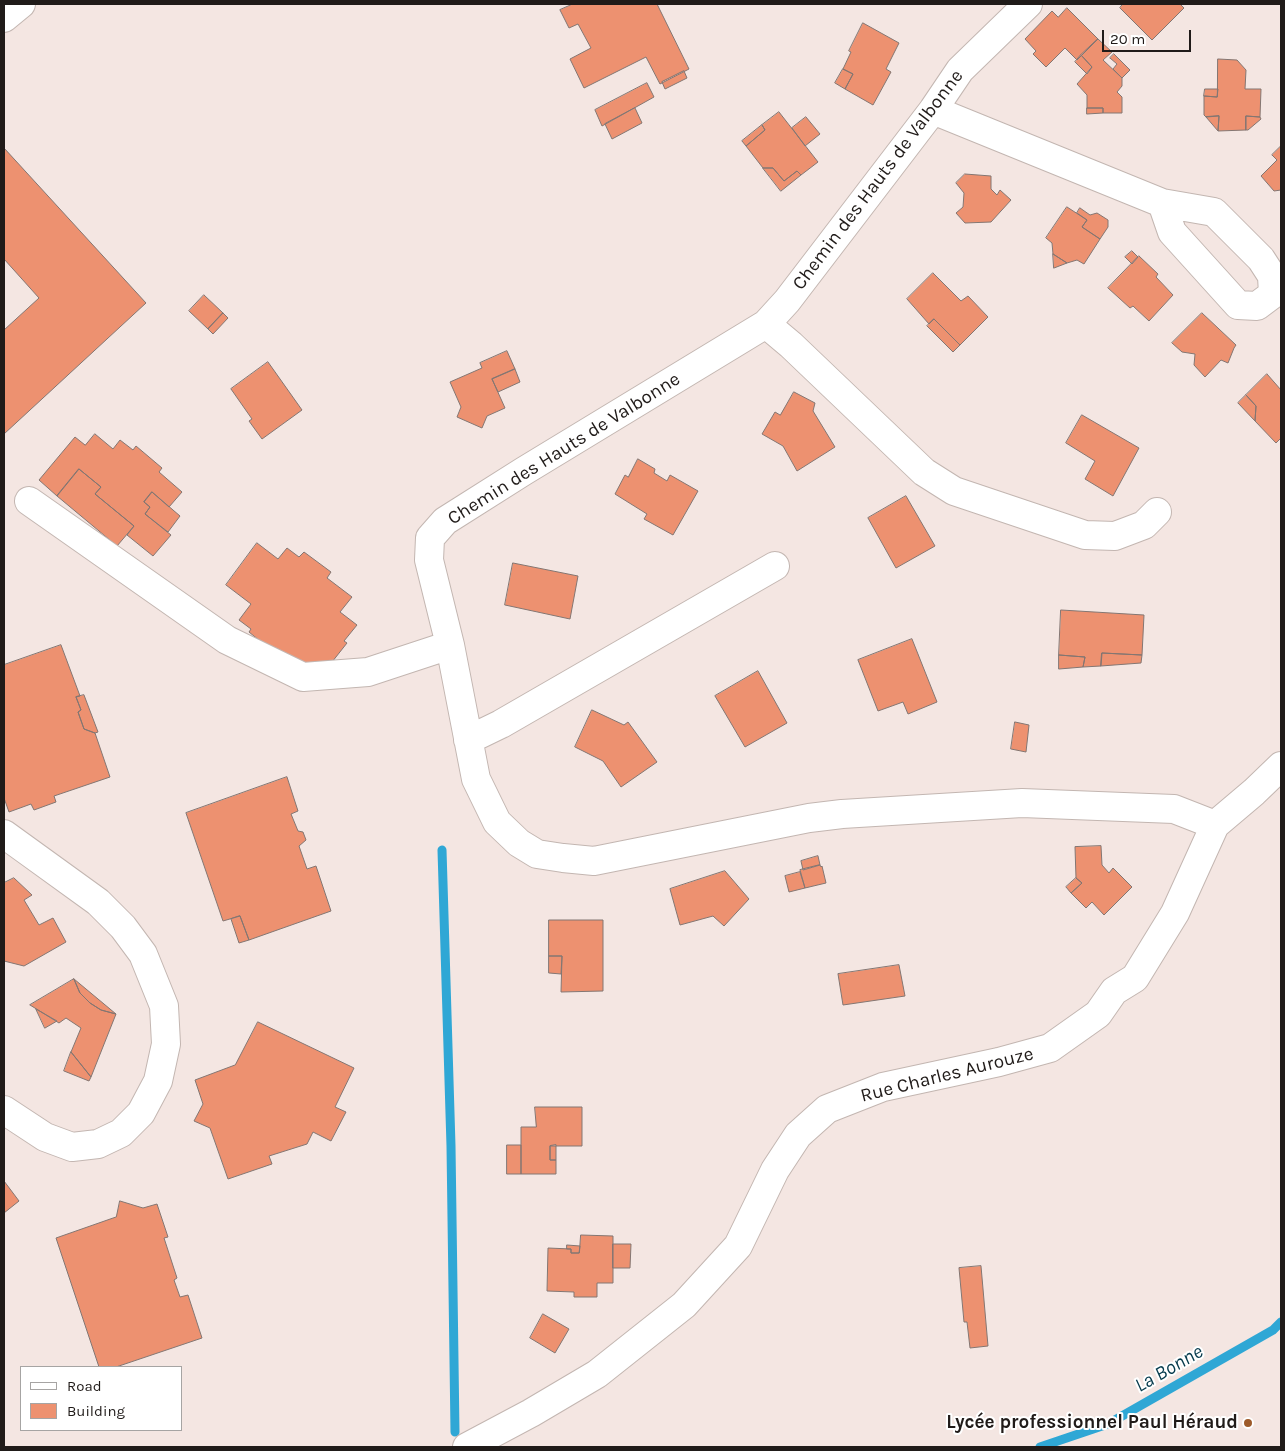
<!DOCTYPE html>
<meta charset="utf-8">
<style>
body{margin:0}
#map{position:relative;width:1285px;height:1451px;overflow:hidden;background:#f4e6e2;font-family:Karla,sans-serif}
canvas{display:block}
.frame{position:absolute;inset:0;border:5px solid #201b19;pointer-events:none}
.legend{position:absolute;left:20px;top:1366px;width:162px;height:65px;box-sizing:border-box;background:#fff;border:1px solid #a6a4a3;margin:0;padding:6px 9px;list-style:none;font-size:15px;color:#201b19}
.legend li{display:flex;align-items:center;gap:10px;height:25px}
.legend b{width:25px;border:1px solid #a6a4a3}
.scale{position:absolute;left:1102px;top:30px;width:89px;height:22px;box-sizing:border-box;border:2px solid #201b19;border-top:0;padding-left:6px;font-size:15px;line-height:18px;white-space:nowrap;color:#201b19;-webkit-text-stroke:4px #fff;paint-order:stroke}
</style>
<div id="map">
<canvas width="1285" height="1451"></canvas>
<div class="frame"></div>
<ul class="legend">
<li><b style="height:6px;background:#fff"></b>Road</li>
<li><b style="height:14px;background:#ed9170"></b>Building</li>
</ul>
<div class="scale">20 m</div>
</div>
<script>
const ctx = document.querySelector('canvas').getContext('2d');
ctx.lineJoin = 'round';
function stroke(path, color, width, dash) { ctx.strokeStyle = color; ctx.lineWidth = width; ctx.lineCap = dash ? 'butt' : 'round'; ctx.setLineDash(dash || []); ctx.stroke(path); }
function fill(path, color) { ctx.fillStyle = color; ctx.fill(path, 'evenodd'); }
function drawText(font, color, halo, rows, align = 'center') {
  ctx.font = font + ' Karla,sans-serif'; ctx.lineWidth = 4; ctx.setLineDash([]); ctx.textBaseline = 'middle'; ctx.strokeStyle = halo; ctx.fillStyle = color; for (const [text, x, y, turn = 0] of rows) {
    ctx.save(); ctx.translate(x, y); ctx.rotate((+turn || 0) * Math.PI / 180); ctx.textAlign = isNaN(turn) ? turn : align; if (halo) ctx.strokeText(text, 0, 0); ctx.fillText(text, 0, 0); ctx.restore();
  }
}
stroke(new Path2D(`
 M442,850L451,1146L455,1432
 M1040,1447L1108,1424L1273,1330L1281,1322`), '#2fa7d5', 9);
const building = new Path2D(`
 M573,4H657L689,69L660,84L646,57L584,88L570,59L591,48L578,24L569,28L560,10Z
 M1123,4H1180L1184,8L1152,40L1120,8Z
 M1067,8L1098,39L1077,60L1065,48L1046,67L1033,54L1036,51L1025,39L1052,11L1058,17Z
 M863,23L899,43L886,69L891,72L873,105L845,89L853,74L843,69L851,52L849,51Z
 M1098,39L1112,52L1103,60L1122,78V86L1117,92L1122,97V113H1103V108H1087V95L1077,84L1092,67L1081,55Z
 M1114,54L1130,70L1122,78L1113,69L1117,64L1110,58Z
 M1081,55L1092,67L1087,74L1075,62Z
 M1218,59L1237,60L1246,70L1245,89H1261L1260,117L1246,116V130L1218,131L1219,116L1206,117L1204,115V96L1217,97Z
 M843,69L853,74L845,89L835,83Z
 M684,71L687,78L665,89L662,82Z
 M647,83L654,97L602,126L595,110Z
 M1205,89H1218L1217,97L1204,96Z
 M635,108L642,123L612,139L605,124Z
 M1087,108H1103V113L1087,114Z
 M779,112L818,162L801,175L797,171L784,181L773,168H763L746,146L765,130L762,125Z
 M1219,116L1218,131L1206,117Z
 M1246,116L1260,117L1261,119L1248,130H1246Z
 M806,117L820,134L805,146L792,128Z
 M762,125L765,130L746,146L742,141Z
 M1281,146V190L1274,191L1261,176L1277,160L1272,155Z
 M4,148L146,303L4,434V330L39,298L4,259Z
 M763,168H773L784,181L797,171L801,175L781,191Z
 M965,174L991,176V189L997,195L1000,190L1011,200L991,222L965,223L956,213L963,207L964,193L956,183Z
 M1067,207L1087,220L1082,227L1100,239L1084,264L1077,260L1067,263L1053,254L1052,243L1046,238Z
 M1080,208L1090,215L1097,213L1108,220V227L1100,239L1082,227L1087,220L1077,213Z
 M1132,251L1138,257L1132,264L1125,257Z
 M1053,254L1067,263L1054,268Z
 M1139,256L1158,274L1156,277L1173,295L1149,321L1133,306L1130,308L1108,288Z
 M933,273L961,301L968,296L988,317L960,345L934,319L929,324L907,299Z
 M204,295L223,313L208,329L189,311Z
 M223,313L228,318L213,334L208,329Z
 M1202,313L1236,345L1234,348L1228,363L1221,360L1205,377L1194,365L1195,354L1182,352L1172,343Z
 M934,319L960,345L953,352L927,326Z
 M507,351L515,369L492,379L505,408L487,416L482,428L457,417L461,407L450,382L482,368L480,363Z
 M268,362L302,410L262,439L249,421L252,419L231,389Z
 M515,369L520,382L498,392L492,379Z
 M1267,374L1281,390V438L1276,443L1255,421L1256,406L1246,395Z
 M794,392L815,403L813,411L835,447L797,471L783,446L762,434L775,412L780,415Z
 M1246,395L1256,406L1255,421L1238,403Z
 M1082,415L1139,448L1113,496L1085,479L1095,461L1066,443Z
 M95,434L113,449L120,440L133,450L136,446L162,468L159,472L182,492L169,507L152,492L144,502L150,507L145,514L171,535L153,556L127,535L134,526L95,494L101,487L79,469L57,496L39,480L75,437L85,445Z
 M638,459L655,469L654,473L667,481L670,475L698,491L673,535L644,519L647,514L615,494L625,475L628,477Z
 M79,469L101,487L95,494L134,526L117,546L57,496Z
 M152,492L180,516L168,532L145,514L150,507L144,502Z
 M906,496L935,546L896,568L868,518Z
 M257,543L278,559L287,548L299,557L304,552L331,572L327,578L352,597L340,612L357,625L344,641L347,643L332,662L330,660L321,672L276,654L249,632L251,629L239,620L251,604L226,585Z
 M513,563L578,576L570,619L505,605Z
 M1061,610L1144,615L1142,655L1102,653L1101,666L1083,667L1085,657L1059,655Z
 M912,639L937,702L908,714L903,702L878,711L858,660Z
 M61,645L80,696L76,697L81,710L78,712L84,729L95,733L110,777L54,796L56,802L34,810L31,804L9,812L4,798V665Z
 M1102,653L1142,655L1141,663L1101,666Z
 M1059,655L1085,657L1083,667L1059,669Z
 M758,671L787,723L745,747L715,696Z
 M84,695L98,732L95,733L84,729L78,712L81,710L76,697Z
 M592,710L624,725L628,722L657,762L621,787L603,761L575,747Z
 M1015,722L1029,725L1026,752L1011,749Z
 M287,777L298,811L291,814L298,831L303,832L306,840L299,846L307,869L316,866L331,911L249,940L240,916L223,921L186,813Z
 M1101,846L1102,865L1109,873L1113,868L1132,887L1104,915L1092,902L1086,908L1071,893L1082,883L1076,878L1075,847Z
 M818,856L820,865L803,870L801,861Z
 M820,865L821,867L822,866L826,883L805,888L800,870Z
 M725,871L749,899L724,926L713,916L680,925L670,889Z
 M800,872L805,888L789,892L785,876Z
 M14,878L32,895L24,900L39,925L53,918L66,942L24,966L4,961V883Z
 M1076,878L1082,883L1071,893L1066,887Z
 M240,916L249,940L239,943L231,919Z
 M549,920H603V991L561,992L562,956H549Z
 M549,956H562L561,974L549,973Z
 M899,965L905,996L843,1005L838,974Z
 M74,979L80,993L90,1003L101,1010L116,1014L91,1077L71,1052L81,1028L66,1018L59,1023L30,1005Z
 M74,979L116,1014L101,1010L90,1003L80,993Z
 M36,1009L57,1021L45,1028Z
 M258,1022L354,1068L335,1107L346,1112L331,1141L313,1132L307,1144L269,1156L272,1164L228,1179L210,1128L194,1121L203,1104L195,1080L235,1065Z
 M71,1052L91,1077L89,1081L64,1071Z
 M535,1107H582V1146H550V1160H556V1174H521V1127H536Z
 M507,1145H521V1174H507Z
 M556,1145V1160H550V1146Z
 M4,1181L19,1201L4,1213Z
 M120,1201L143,1208L157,1204L168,1237L164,1238L177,1278L174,1280L180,1297L188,1295L202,1338L116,1367H99L56,1238L116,1217Z
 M581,1235L613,1236V1283H597V1297H574V1292L547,1291L548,1248L571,1249V1253H579Z
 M613,1244H631L630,1268H613Z
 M567,1245L580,1246L579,1253H571V1249H567Z
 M981,1266L988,1346L970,1348L967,1322H964L959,1268Z
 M543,1314L569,1329L555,1353L530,1338Z`);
fill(building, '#ed9170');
stroke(building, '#837672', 1);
const street = new Path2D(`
 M1028,4L960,70L933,110L787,301L766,324L524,471L445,521L430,538L429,560L450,645L476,779L497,822L519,843L537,854L563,858L594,861L809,818L842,814L1022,803L1174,809L1215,825
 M933,110L1162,203L1172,232L1238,305L1257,306L1273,294L1272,276L1261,259L1214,212L1162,203
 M766,324L791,345L924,472L954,491L1085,535L1115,536L1144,525L1157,512
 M29,501L227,640L303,677L368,672L450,645
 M468,740L501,724L775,566
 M4,834L98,902L123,927L143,954L164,1006L166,1044L158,1081L141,1113L121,1133L98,1144L72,1147L45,1137L4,1110`);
const secondary = new Path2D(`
 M4,18L21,4
 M467,1447L531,1413L597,1374L684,1305L738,1246L775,1170L798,1135L827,1109L883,1087L999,1062L1050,1048L1098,1014L1114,991L1135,978L1175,913L1215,825L1254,792L1281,766`);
stroke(street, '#c3b6b1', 30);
stroke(secondary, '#c3b6b1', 30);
stroke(street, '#fff', 28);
stroke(secondary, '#fff', 28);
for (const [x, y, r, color] of [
 [1248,1423,5,"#9d5a2a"]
]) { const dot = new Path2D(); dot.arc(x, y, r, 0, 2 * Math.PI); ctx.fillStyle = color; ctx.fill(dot); stroke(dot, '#fff', 2); }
drawText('19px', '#201b19', '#fff', [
 ["Chemin des Hauts de Valbonne",878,180,-53],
 ["Chemin des Hauts de Valbonne",564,449,-32],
 ["Rue Charles Aurouze",947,1075,-14]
]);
drawText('bold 19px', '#201b19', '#fff', [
 ["Lycée professionnel Paul Héraud",1238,1423]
], 'right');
drawText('italic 20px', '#053a4c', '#fff', [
 ["La Bonne",1169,1369,-30]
]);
</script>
